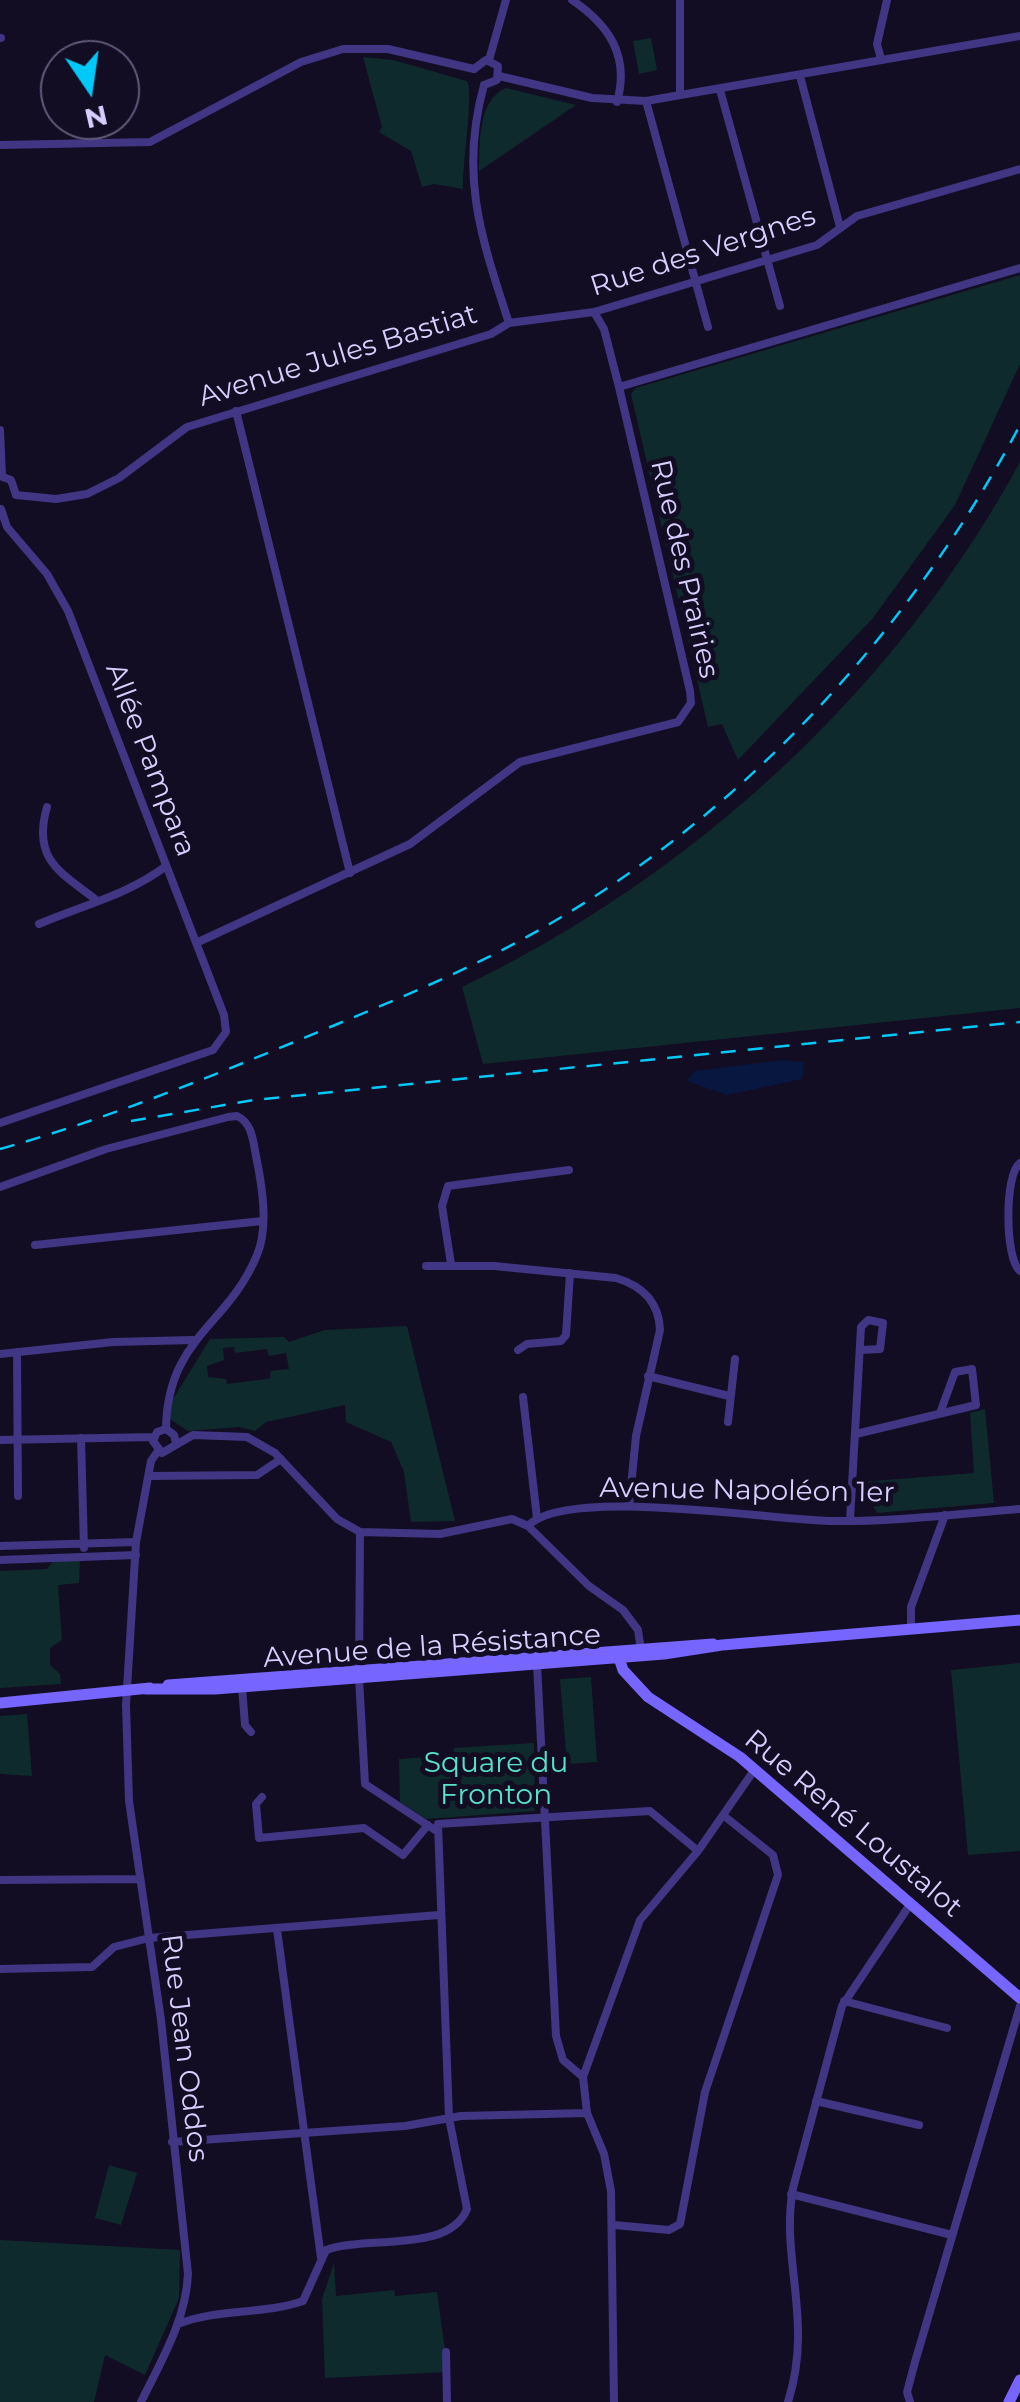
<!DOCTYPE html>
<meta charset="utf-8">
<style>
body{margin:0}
#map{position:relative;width:1020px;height:2402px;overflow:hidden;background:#120d22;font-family:Montserrat,sans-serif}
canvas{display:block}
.north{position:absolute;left:40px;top:40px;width:100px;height:100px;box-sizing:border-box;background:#120d22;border:2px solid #615a7a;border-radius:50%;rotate:167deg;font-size:28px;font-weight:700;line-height:40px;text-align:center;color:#d8ceff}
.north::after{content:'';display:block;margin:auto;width:35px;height:45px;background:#00c8f9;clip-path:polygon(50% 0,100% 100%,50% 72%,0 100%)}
</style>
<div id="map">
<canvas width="1020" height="2402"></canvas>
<div class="north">N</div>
</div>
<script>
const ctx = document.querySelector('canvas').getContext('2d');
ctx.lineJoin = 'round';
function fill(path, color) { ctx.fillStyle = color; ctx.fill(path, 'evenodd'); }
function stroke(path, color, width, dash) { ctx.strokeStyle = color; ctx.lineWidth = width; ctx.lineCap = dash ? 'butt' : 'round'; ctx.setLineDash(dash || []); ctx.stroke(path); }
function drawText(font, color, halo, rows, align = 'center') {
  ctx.font = font + ' Montserrat,sans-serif'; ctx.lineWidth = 10; ctx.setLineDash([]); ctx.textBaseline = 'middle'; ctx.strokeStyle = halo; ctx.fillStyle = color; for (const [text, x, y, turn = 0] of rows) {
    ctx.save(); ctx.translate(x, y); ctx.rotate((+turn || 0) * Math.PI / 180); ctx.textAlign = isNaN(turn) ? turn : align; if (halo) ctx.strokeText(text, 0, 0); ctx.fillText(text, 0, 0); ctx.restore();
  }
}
fill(new Path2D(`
 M651,38L657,70L639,74L633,41Z
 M363,57L393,60L467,81C474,93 462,167 463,189L434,184L422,187L411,151L379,132L382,127Z
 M506,88L576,105L479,171C480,144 477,100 506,88Z
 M1020,275V364L955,505L873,618L738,760L722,724L708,727L631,394L636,388Z
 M1020,462V1008L483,1064L462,987C695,875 896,690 1020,462Z
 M407,1326L455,1521L411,1522L404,1472L391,1442L346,1422L345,1405L266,1422L255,1431L239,1427L188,1431L170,1419V1404L210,1339L284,1337L289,1342L325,1330ZM234,1347L235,1353L267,1349L269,1356L286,1353L289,1369L270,1371L271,1378L266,1379L227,1384L226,1379L208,1377L207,1366L224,1360L223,1348Z
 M985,1409L994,1503L877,1513L861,1482L974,1473L970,1413Z
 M80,1560L79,1583L58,1585L62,1640L50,1648V1665L60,1674L61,1684L0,1688V1571L47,1569L53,1561Z
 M1020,1663V1851L968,1855L951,1670Z
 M591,1677L597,1762L567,1764L560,1679Z
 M27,1714L32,1776L0,1774V1716Z
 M534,1743L535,1811L426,1819L400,1802L399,1759L453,1755L454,1748Z
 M109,2165L137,2173L121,2225L95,2218Z
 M0,2240L180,2250L179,2298L145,2375L105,2355L94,2402H0Z
 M334,2263L336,2296L394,2290L395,2296L437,2292L448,2372L325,2378L322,2299Z`), '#0f2a2c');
fill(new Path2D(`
 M783,1060L804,1062L802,1079L727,1095L687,1081L695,1071Z`), '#081740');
stroke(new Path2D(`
 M572,0C609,25 630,56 617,102
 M0,38H1
 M881,59L877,44L887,0
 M489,60L506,0
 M474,69L486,60L498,66L497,80L484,85
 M499,76L592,98L646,101L1020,36
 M800,76L840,227
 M484,85C459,175 481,237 509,323
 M720,90L780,306
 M680,95V0
 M646,101L708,327
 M0,145L150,142L301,62L343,49H388L474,69
 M509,323L594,312L767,260L817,245L857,216L1020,169
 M619,387L1020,268
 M236,411L350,873
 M0,430L2,476
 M0,476L11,480L16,495
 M16,495L56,499L87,494L119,478L187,427L491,334L509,323
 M47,807C32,859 60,872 95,899
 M39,924C83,905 128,895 166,866
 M196,943L410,844L520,762L678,722L691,703L690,691L619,387L604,329L594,312
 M0,1123L213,1050L226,1032L224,1015L68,611L47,574L7,527L1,509
 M1020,1163C1004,1174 1005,1260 1020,1271
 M0,1187L106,1149L228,1117L237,1116C252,1123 253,1140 256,1156C262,1185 269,1227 257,1255C228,1326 167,1338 166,1429
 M35,1245L262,1221
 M451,1264L442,1206L448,1186L569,1170
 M426,1266H494L616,1278C643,1286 659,1302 660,1330L636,1436L629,1506
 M518,1350L527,1344L561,1341L566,1335L570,1273
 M17,1352L18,1496
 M0,1354L113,1342L193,1340
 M648,1376L729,1396
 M523,1397L537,1518
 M728,1422L735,1359
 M856,1434L976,1405L972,1369L955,1372L940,1413
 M81,1438L84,1548
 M0,1440L154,1437
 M176,1443L174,1435L166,1429L157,1432L153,1441L162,1453L193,1435L247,1437L275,1453L337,1519L360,1532L440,1534L512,1519L528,1526L589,1586L623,1610L638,1630L641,1650
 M149,1476L257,1475L281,1459
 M850,1520L861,1327L868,1320L883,1323L880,1349L861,1350
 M528,1526C566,1486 770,1520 829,1521C892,1522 957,1514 1020,1509
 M360,1532L359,1678L365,1784L435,1830
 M0,1546L136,1542
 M0,1560L136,1555
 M911,1629V1607L945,1515
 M537,1664L556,2036L563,2060L583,2077
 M242,1687L245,1725L251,1732
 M262,1797L256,1804L259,1838L364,1828L403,1855L428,1825
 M0,1880L139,1879
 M277,1929L321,2258
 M0,1969L92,1967L114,1947L149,1938L439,1915
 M844,2001L947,2028
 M816,2101L919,2125
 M172,2142L405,2126L461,2116L587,2113
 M791,2194L952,2235
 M614,2225L669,2230L680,2224L705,2092L778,1875L773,1855L723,1815
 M178,2324C219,2308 263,2315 303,2301L326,2250C367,2235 449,2254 467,2209L449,2118L438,1824L650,1811L698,1851
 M446,2352L447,2402
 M141,2402C161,2361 186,2320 188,2274L161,2020L129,1801L126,1705L136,1542L151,1461L158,1451
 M614,2402L611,2191L604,2154L587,2113L583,2077L640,1920L698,1851L755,1769
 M788,2402C814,2320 780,2260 793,2188L842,2006L911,1903
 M910,2402L907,2392L915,2362L1020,2006`), '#403683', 8);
stroke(new Path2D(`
 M617,1652L623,1670L648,1697L740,1757L1020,1998
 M168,1685L713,1644
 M146,1689H215L664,1654L722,1645L1020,1620
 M0,1703L150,1688
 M1009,2402L1020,2380`), '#7765ff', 11);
stroke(new Path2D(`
 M131,1121L254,1100L1020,1022
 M0,1149C103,1120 200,1081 299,1040C385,1004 472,970 553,922C750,807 913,626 1020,425`), '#00c8f9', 2.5, [15, 12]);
drawText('28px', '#d8ceff', '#120d22', [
 ["Rue des Vergnes",703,252,-18],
 ["Avenue Jules Bastiat",338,356,-17],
 ["Rue des Prairies",684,569,77],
 ["Allée Pampara",150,760,69],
 ["Avenue Napoléon 1er",747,1491,1],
 ["Avenue de la Résistance",432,1647,-4],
 ["Rue René Loustalot",853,1824,40],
 ["Rue Jean Oddos",184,2048,83]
]);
drawText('28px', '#56e3cd', '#120d22', [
 ["Square du",496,1764],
 ["Fronton",496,1796]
]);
</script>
